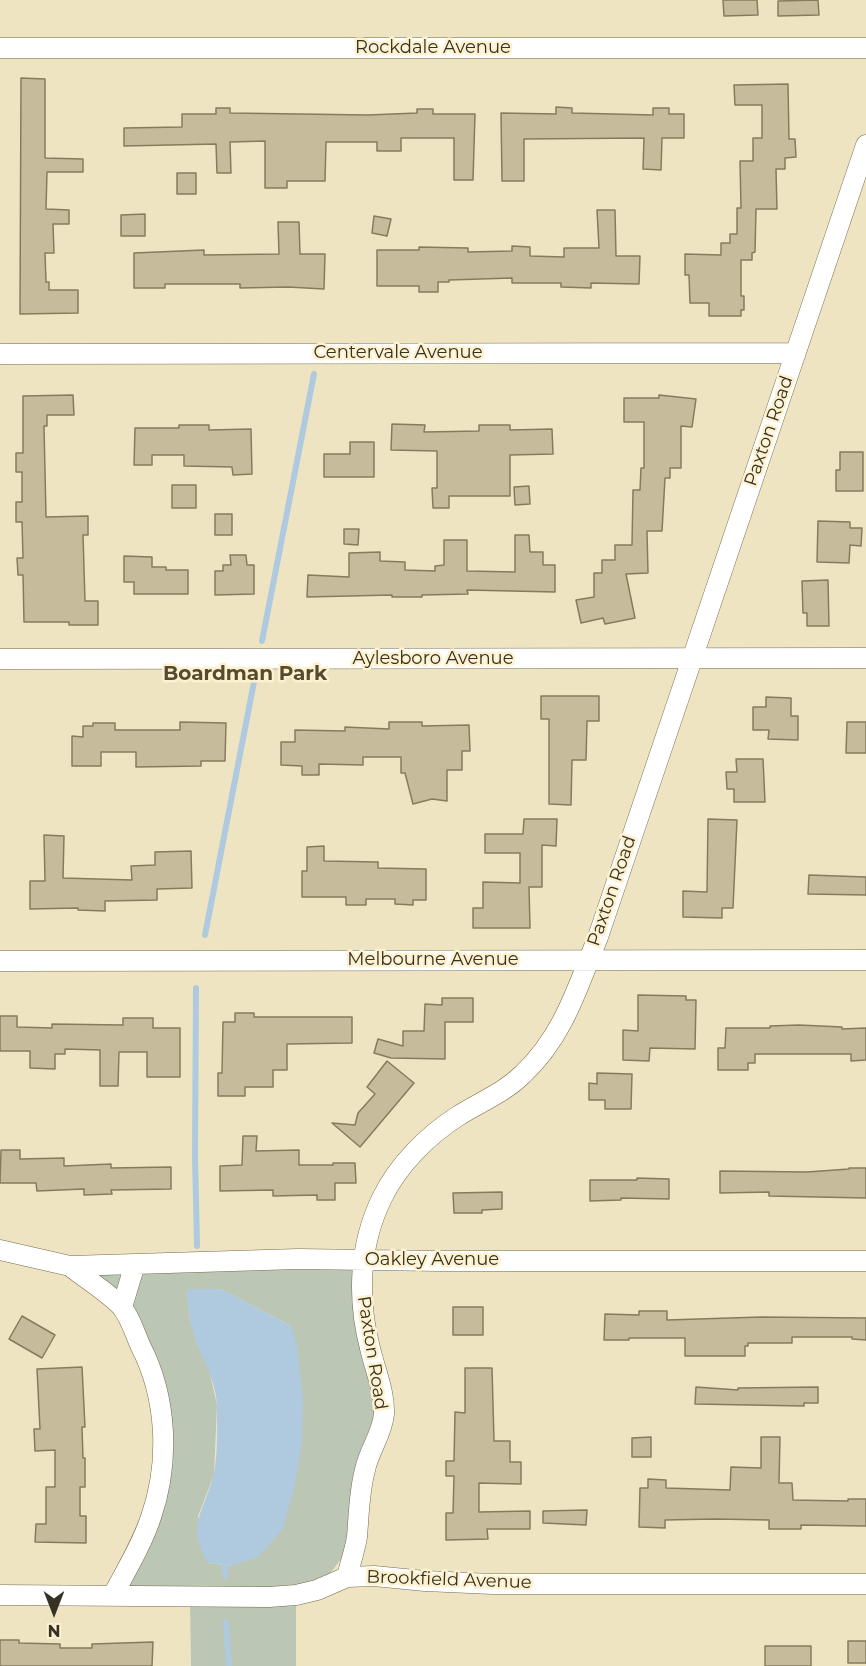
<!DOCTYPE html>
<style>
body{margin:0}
#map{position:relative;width:866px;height:1666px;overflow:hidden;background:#efe4c2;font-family:Montserrat,sans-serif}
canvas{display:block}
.north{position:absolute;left:24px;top:1582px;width:60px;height:60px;-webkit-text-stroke:4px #fdf1cf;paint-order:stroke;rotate:180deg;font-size:16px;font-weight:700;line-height:24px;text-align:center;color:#353123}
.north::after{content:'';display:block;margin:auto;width:21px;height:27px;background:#353123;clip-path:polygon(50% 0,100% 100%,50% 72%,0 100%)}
</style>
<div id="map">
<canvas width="866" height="1666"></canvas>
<div class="north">N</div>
</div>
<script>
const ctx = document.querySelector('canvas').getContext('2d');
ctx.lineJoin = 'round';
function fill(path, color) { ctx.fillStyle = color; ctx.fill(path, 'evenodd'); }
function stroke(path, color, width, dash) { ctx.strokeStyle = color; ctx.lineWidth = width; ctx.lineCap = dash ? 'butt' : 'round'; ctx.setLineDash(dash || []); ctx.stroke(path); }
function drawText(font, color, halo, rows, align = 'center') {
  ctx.font = font + ' Montserrat,sans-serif'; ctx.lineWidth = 5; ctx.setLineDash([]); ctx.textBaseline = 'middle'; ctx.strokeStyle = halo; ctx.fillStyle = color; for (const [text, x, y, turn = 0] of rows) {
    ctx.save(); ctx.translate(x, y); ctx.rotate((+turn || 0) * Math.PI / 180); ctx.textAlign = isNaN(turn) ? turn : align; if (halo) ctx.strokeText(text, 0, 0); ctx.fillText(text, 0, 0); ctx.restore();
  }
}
fill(new Path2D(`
 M364,1260L383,1395L356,1540L317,1590L296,1596V1666H191L190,1597L113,1595L140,1546L163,1432L122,1307L70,1266ZM221,1289L291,1326L231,1566L208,1563L198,1516L214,1475L217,1405L208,1365L197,1343L189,1316L187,1290Z`), '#bcc6b5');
fill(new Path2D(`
 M187,1289H221L291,1326L297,1345L303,1399L302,1443L294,1490L282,1530L258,1557L231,1566L208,1563C186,1524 203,1514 213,1477C218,1460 217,1426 217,1408C217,1385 205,1364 197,1343C190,1326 187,1308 187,1289Z`), '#afc9de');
stroke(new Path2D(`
 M262,641L314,374
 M205,935L254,682
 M196,988L195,1156L197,1246
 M225,1565V1576
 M226,1622L229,1666`), '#afc9de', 6);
const building = new Path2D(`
 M723,0H757L758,15L724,16Z
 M818,0L819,15L778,16V1Z
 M21,78L45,79V158L83,159V172H47L46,209L69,210V224H53L54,253H45L46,282H49V290H78V313L20,314Z
 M788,84L789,139H795L796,157L785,158V169H776L777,209H756L755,252L752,253V260H741V296H744V310H741V316H709V303H690L689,275H685V254L721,255V243H730V234H737V208H741L740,161H753V138H762V105H735L734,85Z
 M556,107L572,108V113L653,115V108H669V114H684V138H662L661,170L643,169L644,138L524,139V181H502L501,113L556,114Z
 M216,108H230V113L368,115L417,113V109H433V114H475L473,180H454V138H401V151H377V142H326L325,181H287V188H265V141L230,142L231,173H217L216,144L124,146V128L182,127V114H216Z
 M177,173H196V194H177Z
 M597,210H615L616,256H640L639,284L591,283V288L561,287V283H512V278L449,280V282H438V292H419V286H377V250H419V247L468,248V252L512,251V246L530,247V256L564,257V248H599Z
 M145,214V236H121V215Z
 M374,216L391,219L387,236L372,233Z
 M278,222H299L300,254H325L324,289L288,287L240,288V284H165V288H134V253L204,250V255L279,254Z
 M73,395L74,415H47V426H44L46,517L88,516V535H83L85,601H98V625H69V622H24L23,575H18L17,558H23L22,522H16V502H22V472H16V453H23V396Z
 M659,395L696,399L692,427L681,426V468H670V478H665L662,531H647L648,573L626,574L635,618L605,624L603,618L581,623L576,600L594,597V573H602V560H615V545H632L633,490H640L641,468H644V422H624V398H659Z
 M392,424L425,425L424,432L479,431V425H510V430L552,429L553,454L510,455V496H449V508H433L432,488H437V451L391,450Z
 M179,425H209V430L251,429L252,474L233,475L232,467L184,466V455H152V465H134L135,428H179Z
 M350,442H374V477H324V454H350Z
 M840,452H863V491H836V470H840Z
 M172,485H196V508H172Z
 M529,486L530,504L515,505L514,487Z
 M215,514H232V535H215Z
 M818,521L850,522V528H862L861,546L850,545L849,563L817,562Z
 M344,529H359L358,545L344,544Z
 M515,535H529L530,552H543V565H555V592L467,590L468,594L422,595V597H392V595L307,597L308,575L349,577V553L380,552V561L405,562V570L435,571V566L444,565V540H467V571L515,572Z
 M230,555H246L247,565H254V594L215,595V571H223V565H231Z
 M124,556L152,557V567H166V570H188V594H134V582H124Z
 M828,580L829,626H807V613H803L802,581Z
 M541,696H599V721H587L586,760H572L571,805L549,804V719H541Z
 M766,697L791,698V716H798V740L768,739L769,730H753V707H766Z
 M180,722L226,723L225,761H201V766L136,767V752H101V766H72V736L83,737V726H93V723H115V730H180Z
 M389,722H422V726L469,725L470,751H462V770H447V801L432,799L413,804L405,773H401V757H363V765L319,764V775H302V766L281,765V742H295V730L345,731V727L389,729Z
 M847,722H866V753H846Z
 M736,759H763L765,802H734V789H727L726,772H737Z
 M524,819H557L556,846L542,845V887H529L530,928H473V908H483V882L520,883V853H485V834H523Z
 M708,819L737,820L733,908H722V918L683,917V891L707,892Z
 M44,835L64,836L63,878L132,880L131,866L155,865V852L191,851L192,888L157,889V900L105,901V911L78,910V908L30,909V881H45Z
 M324,846V861L378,862V868L426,869V900H413V905L395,904V899H366V905H346V897H302V871H307V847Z
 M809,875L866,877V895L808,894Z
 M638,995L686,996V1000H696L695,1049L650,1048L649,1061L623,1060V1030L638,1031Z
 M442,998H473V1022H445V1059L391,1058L374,1053L378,1039L403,1046V1031H424L425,1004L442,1005Z
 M235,1013H254V1017H352V1043L287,1044V1070H273V1087H245V1096H218V1073H222L223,1022H235Z
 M0,1016H17V1027L52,1028V1024L123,1025V1018H153V1028H180V1077H147V1052H119L118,1086H100V1050L65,1049V1054H55V1069L30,1068V1051H0Z
 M799,1025L842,1027V1029L866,1028V1060L851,1061V1054H755V1063H748V1070H718V1048H725L726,1028H770V1026Z
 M387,1061L414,1083L360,1147L332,1123L355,1125L358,1113L375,1094L367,1087Z
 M597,1073L632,1074L631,1109H605V1100H589V1083L597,1084Z
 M243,1136H257L256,1151L299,1150V1165H333V1163H355L356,1183H335V1200H317V1195L273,1196V1190L220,1191V1166L242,1165Z
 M1,1150H20V1159L64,1158V1166L111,1164V1168L171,1167V1189L111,1190L112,1194L84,1195V1189L37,1191L36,1183H0Z
 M849,1168H866V1198L769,1196V1192L720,1193V1171L807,1172L849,1169Z
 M637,1178L669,1179V1199L621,1198V1200L590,1201V1180H637Z
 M502,1192V1209L482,1210V1213H454L453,1193Z
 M453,1307H483V1335H453Z
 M639,1311H667V1320L761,1317L866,1318V1340L852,1339V1337H792V1343H748V1346H745V1356H685V1338H629V1340H604L605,1314L639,1315Z
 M22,1316L55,1335L42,1358L9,1339Z
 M82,1367L85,1427H82L83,1458H85V1487H80V1516H86V1543L35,1542L36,1524H46V1487H55V1450L35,1451L34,1429H40L37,1369Z
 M465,1368H492L494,1441H510V1462H521V1484L479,1483V1512L530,1511V1529H487L488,1539L446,1540V1513H453L454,1476H446V1461H454L455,1412L465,1413Z
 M696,1387L738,1390V1388L818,1387V1403H804V1406L695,1404Z
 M651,1437V1457H632V1438Z
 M761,1437H780L779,1483H792L793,1500L848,1501V1499H866V1526L801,1525V1529H769V1520L715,1519L665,1520V1528L639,1527L640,1488H648V1479L666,1480V1488L730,1490L731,1467L761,1468Z
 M587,1510L586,1525L543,1523V1511Z
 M0,1640H19V1643L60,1644V1648H92V1644L153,1642L152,1666H0Z
 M848,1641H866V1663H848Z
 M765,1646H811V1666H765Z`);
fill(building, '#c6bb9a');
stroke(building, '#867c5d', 1.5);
const minor = new Path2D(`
 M0,48H866
 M0,354L796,353
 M0,659L866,658
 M0,961L866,960
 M0,1250L70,1266L298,1259L440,1261H866
 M70,1266C86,1279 106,1291 121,1306C130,1316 135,1334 141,1347C167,1398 170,1462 151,1517C142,1544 127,1569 113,1595
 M122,1307L135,1264
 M347,1577C350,1564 355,1550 357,1537C359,1514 359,1492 365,1470C369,1450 382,1435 384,1414C385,1392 375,1370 370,1348C357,1298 359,1245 382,1198C398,1165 427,1136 458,1116C480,1102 504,1093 523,1074C564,1035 577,988 598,937L866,145
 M0,1595L269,1597L296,1595L317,1590L347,1577L374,1576L425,1581L492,1584H866`);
stroke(minor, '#746a4b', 21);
stroke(minor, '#fff', 20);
drawText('18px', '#353123', '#fdf1cf', [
 ["Rockdale Avenue",433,48],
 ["Centervale Avenue",398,353],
 ["Paxton Road",769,431,-71],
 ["Aylesboro Avenue",433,659],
 ["Paxton Road",612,891,-71],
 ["Melbourne Avenue",433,960],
 ["Oakley Avenue",432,1260],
 ["Paxton Road",372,1353,81],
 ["Brookfield Avenue",449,1580,2]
]);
drawText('bold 20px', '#554b2e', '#fdf1cf', [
 ["Boardman Park",245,674]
]);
</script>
